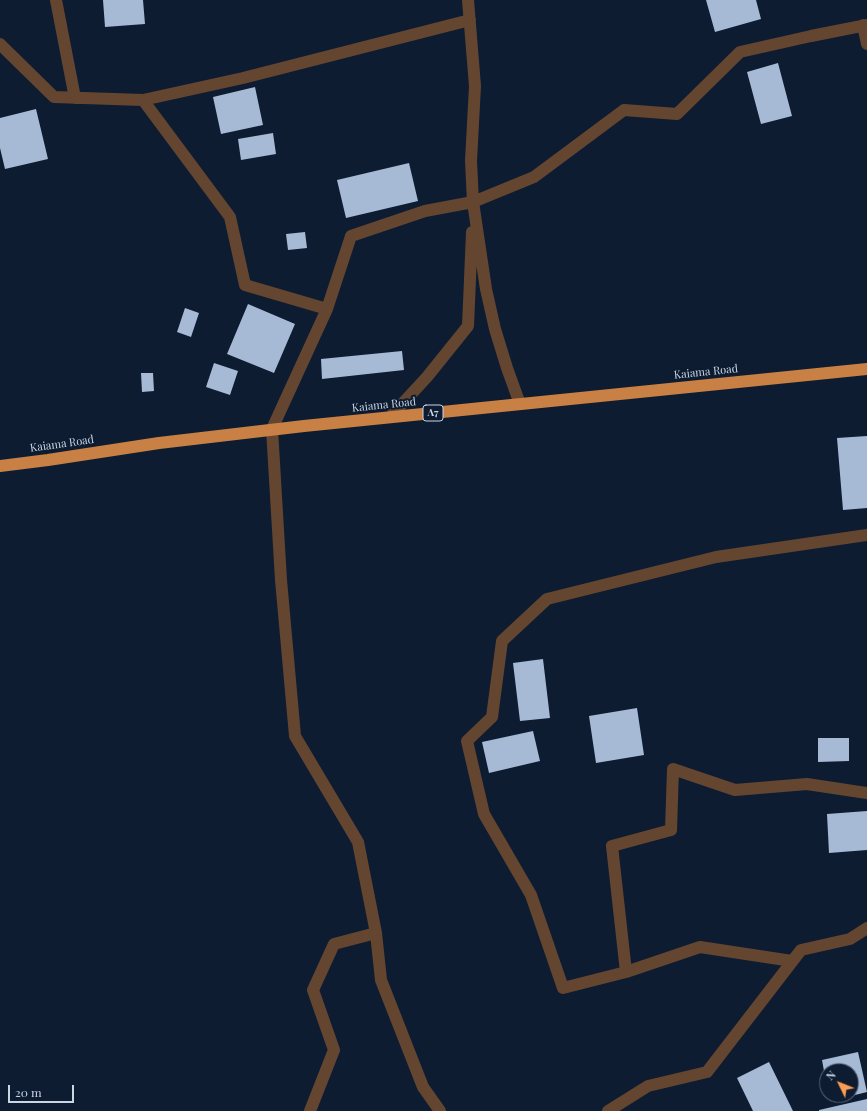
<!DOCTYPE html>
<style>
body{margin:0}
#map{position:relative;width:867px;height:1111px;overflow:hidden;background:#0d1c31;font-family:"Playfair Display",serif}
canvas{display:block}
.north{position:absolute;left:819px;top:1063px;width:40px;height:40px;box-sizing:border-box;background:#0d1c31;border:1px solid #596679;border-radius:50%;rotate:313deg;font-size:11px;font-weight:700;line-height:16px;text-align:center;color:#cbd5e4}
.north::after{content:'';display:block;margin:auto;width:14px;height:18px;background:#fb9e51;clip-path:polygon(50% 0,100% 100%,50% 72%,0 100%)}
.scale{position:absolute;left:8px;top:1085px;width:66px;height:18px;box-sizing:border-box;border:2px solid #cbd5e4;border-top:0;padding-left:5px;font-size:12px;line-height:14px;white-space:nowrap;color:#cbd5e4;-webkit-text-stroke:3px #0d1c31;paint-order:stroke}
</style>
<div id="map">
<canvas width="867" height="1111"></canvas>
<div class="north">N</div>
<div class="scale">20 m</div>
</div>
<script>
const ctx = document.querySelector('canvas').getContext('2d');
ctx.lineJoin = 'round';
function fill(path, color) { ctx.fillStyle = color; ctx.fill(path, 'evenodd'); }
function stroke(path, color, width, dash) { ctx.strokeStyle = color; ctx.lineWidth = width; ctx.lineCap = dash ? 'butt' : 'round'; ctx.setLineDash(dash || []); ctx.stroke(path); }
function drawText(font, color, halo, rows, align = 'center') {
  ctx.font = font + ' "Playfair Display",serif'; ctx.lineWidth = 4; ctx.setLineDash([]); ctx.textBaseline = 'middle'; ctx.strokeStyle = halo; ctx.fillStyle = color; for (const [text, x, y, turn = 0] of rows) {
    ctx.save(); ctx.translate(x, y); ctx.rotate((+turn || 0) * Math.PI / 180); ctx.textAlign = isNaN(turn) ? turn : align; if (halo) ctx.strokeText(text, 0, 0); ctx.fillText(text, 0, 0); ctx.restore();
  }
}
fill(new Path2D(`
 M103,0H143L145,24L105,27Z
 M706,0H756L761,19L715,32Z
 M778,63L792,116L761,124L747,72Z
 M255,87L263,125L221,134L213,97Z
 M36,109L48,159L5,169L0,148V118Z
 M273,133L276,154L241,160L238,139Z
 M409,163L418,201L346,218L337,180Z
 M305,232L307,248L288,250L286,234Z
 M248,304L295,324L274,373L227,354Z
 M185,308L199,313L191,337L177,332Z
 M402,351L404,370L322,379L321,359Z
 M214,363L238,371L230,395L206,387Z
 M141,373H153L154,391L142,392Z
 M867,436V508L843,510L837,438Z
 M543,659L550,718L520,721L513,663Z
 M637,708L644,755L596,763L589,716Z
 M533,731L540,761L489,773L482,742Z
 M818,738H849V761L818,762Z
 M867,811V850L829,853L827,814Z
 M858,1052L867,1092L851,1096V1071H827L826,1082L822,1060Z
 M769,1062L793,1111H753L737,1078Z
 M829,1095H850V1096L830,1100Z
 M867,1099V1111H819V1110Z`), '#a6bad6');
stroke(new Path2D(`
 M56,0L75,98
 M468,0L475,86L471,161L473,202L486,289L495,329L507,368L520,404
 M863,25L867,44
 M0,44L54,97L143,100L243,78L470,20
 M143,100L230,217L245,285L327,309L272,429L281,580L295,736L358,842L376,933L381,980L423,1087L440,1111
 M327,309L351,236L425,211L473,202L534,177L624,110L677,114L740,52L811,36L867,25
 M390,417L427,377L468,326L472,232
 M792,961L700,947L626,972L563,988L531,895L484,814L467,741L492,717L502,641L547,599L716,557L867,535
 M626,972L612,846L671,830L673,769L735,790L807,784L867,793
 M310,1111L334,1050L313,990L334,944L376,933
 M608,1111L648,1086L707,1072L801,950L850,939L867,928`), '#644630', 12);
stroke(new Path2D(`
 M0,466L48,460L159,443L304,426L867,369`), '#c98044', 12);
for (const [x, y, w] of [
 [433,413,20]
]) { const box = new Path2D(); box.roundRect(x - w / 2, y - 8, w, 16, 3); ctx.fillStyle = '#0d1c31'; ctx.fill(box); stroke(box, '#cbd5e4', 1); }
drawText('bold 10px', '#cbd5e4', null, [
 ["A7",433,413]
]);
drawText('11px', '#cbd5e4', '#0d1c31', [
 ["Kaiama Road",706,372,-6],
 ["Kaiama Road",384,405,-6],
 ["Kaiama Road",62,444,-8]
]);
</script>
